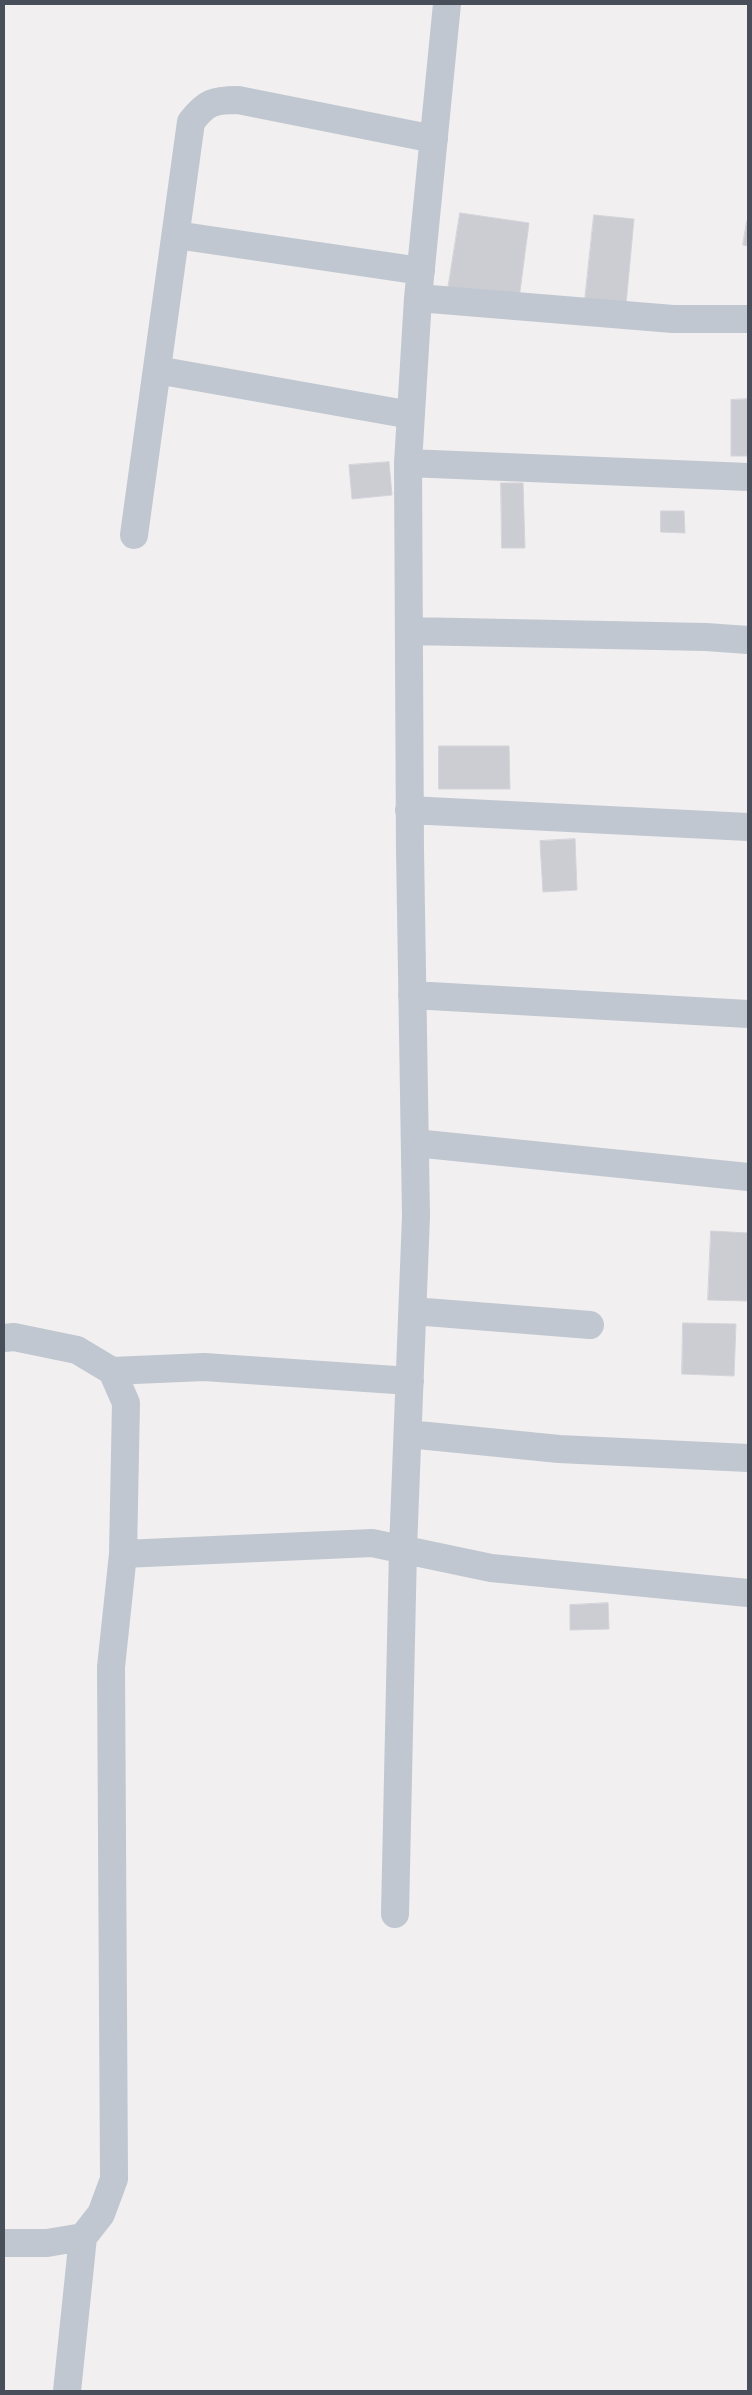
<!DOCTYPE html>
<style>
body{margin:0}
#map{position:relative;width:752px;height:2395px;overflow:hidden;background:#f1efef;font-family:Helvetica,sans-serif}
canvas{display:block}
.frame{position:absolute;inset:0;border:5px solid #484f5b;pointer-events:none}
</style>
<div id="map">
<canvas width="752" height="2395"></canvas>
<div class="frame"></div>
</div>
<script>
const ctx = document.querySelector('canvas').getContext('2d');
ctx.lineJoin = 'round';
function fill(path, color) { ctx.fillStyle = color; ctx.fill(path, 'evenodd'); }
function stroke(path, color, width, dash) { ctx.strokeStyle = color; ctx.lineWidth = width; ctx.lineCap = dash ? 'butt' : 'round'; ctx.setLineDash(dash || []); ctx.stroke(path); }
const building = new Path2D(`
 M460,213L529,223L519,299L448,289Z
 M594,215L634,219L626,304L585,300Z
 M747,221H748V246L743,245Z
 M748,399V456H731V400Z
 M389,462L392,495L352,499L349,465Z
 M501,483H523L525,548H502Z
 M661,511H684L685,533L661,532Z
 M439,746H509L510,789H439Z
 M575,839L577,890L543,892L540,841Z
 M711,1231L748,1233L747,1301L708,1300Z
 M683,1323L736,1324L734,1376L682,1374Z
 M608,1603L609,1629L570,1630V1605Z`);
fill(building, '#cccdd3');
stroke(building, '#d3d4da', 1);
stroke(new Path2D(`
 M176,235L421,271
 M418,298L673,319H748
 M157,370L411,415
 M408,463L748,477
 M134,535L191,122C206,102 214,100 238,100L434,139
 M410,631L706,637L748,640
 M409,810L748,827
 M412,995L748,1014
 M415,1143L748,1177
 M413,1311L590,1325
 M4,1338L14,1337L77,1350L112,1371L126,1403L123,1554L111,1667L114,2179L101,2214L83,2237L47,2243H4
 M112,1371L204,1367L410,1381
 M408,1434L559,1449L748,1458
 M123,1554L372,1543L491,1568L748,1593
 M395,1914L403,1549L416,1216L410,849L408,463L418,298L447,4
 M67,2391L83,2237`), '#c0c7d0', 28);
</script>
